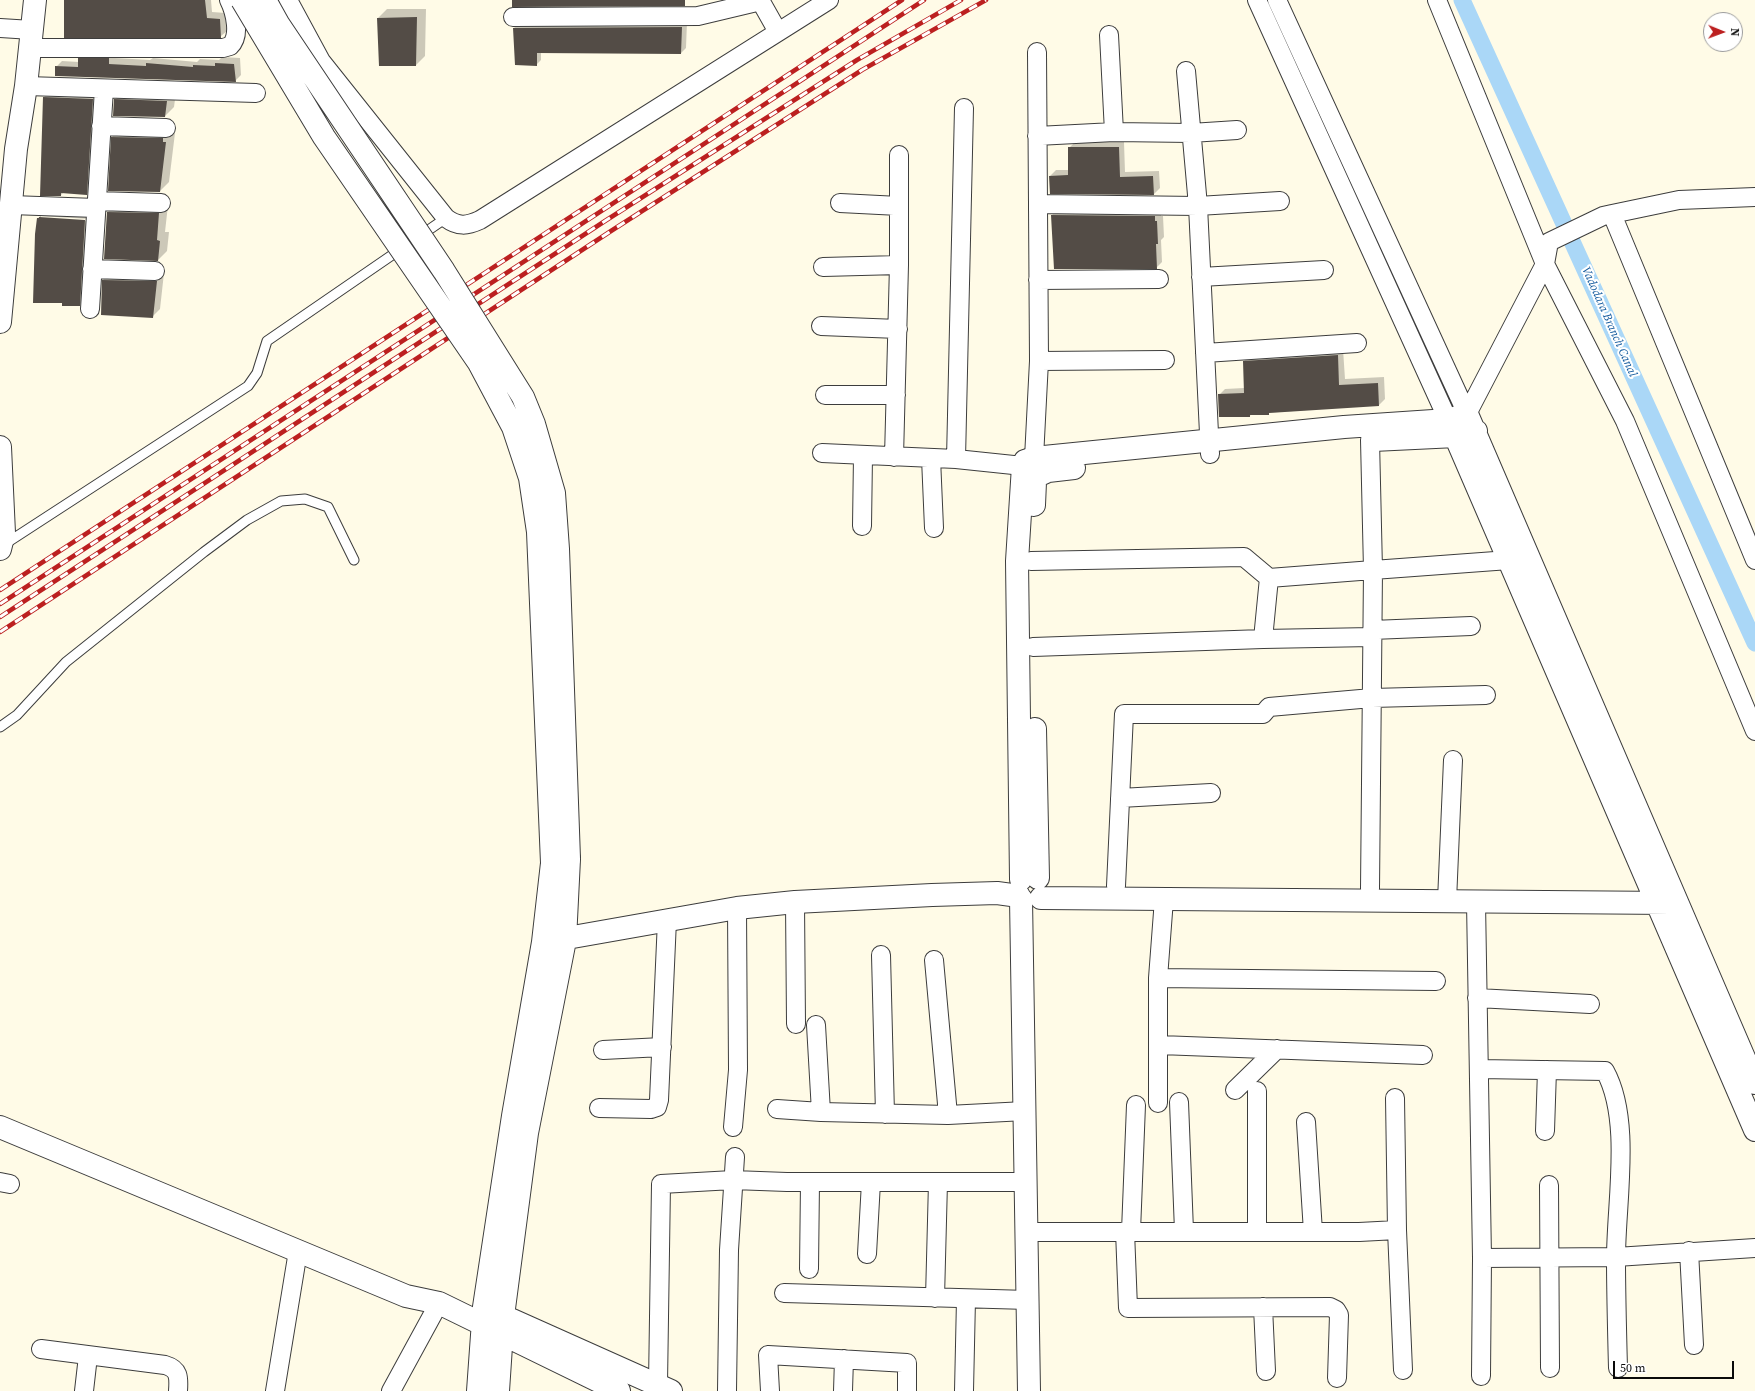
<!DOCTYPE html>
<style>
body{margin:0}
#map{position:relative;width:1755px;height:1391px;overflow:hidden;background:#fffbe7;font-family:"Source Serif 4",serif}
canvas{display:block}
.north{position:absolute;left:1703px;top:12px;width:40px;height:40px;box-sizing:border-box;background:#fff;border:1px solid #9d9d9d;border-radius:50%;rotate:91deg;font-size:11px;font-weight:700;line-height:16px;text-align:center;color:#0a0a0a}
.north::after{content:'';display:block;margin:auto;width:14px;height:18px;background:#bc2020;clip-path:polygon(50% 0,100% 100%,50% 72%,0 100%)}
.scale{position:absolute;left:1613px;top:1361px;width:121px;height:18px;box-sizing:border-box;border:2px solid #0a0a0a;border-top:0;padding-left:5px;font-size:12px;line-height:14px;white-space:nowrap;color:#0a0a0a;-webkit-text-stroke:3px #fff;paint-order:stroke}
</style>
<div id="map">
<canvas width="1755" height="1391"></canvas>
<div class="north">N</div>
<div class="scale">50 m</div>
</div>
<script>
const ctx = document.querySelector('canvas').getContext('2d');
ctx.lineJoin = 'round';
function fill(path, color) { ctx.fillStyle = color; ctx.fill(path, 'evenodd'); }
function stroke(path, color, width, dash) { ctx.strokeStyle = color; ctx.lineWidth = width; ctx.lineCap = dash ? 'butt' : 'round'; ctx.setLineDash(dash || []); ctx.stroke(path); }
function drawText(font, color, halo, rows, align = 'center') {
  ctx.font = font + ' "Source Serif 4",serif'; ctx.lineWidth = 4; ctx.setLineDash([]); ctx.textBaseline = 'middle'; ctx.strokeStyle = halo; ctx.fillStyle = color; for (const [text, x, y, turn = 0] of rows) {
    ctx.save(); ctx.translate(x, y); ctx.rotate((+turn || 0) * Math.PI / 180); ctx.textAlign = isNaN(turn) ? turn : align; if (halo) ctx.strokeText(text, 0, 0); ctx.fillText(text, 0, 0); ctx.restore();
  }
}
fill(new Path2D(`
 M65,0H211L212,12L226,13L227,31L221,36H65Z
 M387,9H426L425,56L416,65H380L378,18Z
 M687,22L686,48L681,53L541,52V60L536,65L516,64L514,28L519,23Z
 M85,53H114L115,58L150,60L153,58L197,62L200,59L219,60L222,57L240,58L241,75L235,81L56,67L62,61L79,62V59Z
 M124,90L176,92L174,107L165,116L115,100Z
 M49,92L98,93L92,189L86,194L64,192L61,195L44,97Z
 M122,128L175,133L169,182L160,191L112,137Z
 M1075,142H1124L1125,172L1159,171L1160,188L1154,194L1050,176L1056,170H1069V148Z
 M117,203L168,205L165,232H169L167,251L158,260L108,212Z
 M1058,209L1161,210V216H1163L1164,237L1161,240L1162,262L1156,268L1052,215Z
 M43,214L90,215L89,219L41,216V218L89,221L84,300L79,305L38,218Z
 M112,272L164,273L160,309L152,317L103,280Z
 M1343,349L1345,379L1384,377L1385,399L1379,405L1251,414L1250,416L1219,395L1225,389L1244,388V361L1250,355Z`), '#0003');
stroke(new Path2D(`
 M1462,0L1755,643`), '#aad7f7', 17);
fill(new Path2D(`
 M64,0H205L207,18L220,19L221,38H64Z
 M512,0H685V6L512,7Z
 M417,17L416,66H379L377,18Z
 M513,28L682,27L681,54L537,53V66L515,65Z
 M78,58H109V64L146,66V63L193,67V65L215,66V63L234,64L236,82L55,76V66L78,67Z
 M43,97L93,99L87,195L61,193V196H40Z
 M114,99L167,101L165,117L113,116Z
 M111,137L163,138V142H166L160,192L108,191Z
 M1068,147H1119L1120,177L1153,176L1154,195L1050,194L1049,176L1068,175Z
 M107,212L159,213L157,240L160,241L158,261L104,259Z
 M1051,215L1155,216V221H1157L1158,244H1156L1157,269H1054Z
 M39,217L85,220L80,306H62V303H33L35,234L37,218H39Z
 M102,280L157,281L153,318L101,315Z
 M1338,355L1339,385L1378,383L1379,406L1269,413V415H1250V417H1219L1218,394L1244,393L1243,361Z`), '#534c46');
const service = new Path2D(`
 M5,544L248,386L257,373L267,341L446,218
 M0,727L17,715L66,662L204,552L247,520L281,501L305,499L328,507L354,560`);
const minor = new Path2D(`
 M288,0L321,61L446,218C458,227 467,226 480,220L829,0
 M760,0L778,32
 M1257,0L1448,420
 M1277,0L1467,414
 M1437,0L1545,264L1625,421L1755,731
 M513,17L698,16L761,1
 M0,28L32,30
 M30,48H223L230,46C241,36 235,12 229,0
 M1186,71L1198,206L1210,454
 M26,86L256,93
 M964,108L956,459L1023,466L1035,470
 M101,126L166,128
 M1114,132L1191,133L1237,130
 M1037,136L1114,132L1109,35
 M97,201L161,203
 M840,203L899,206
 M1038,204L1198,206L1280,201
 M11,205L96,208
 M1612,214L1679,200L1755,197
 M823,267L899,265
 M92,269L155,271
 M1201,277L1324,270
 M1038,280L1159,279
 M90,309L104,89
 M821,326L898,329
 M1205,353L1357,343
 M1039,361L1165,360
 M825,395H896
 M1467,414L1545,264L1549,242L1603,216L1612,214L1755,560
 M1370,440L1373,570L1509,560L1522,557
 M822,453L956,459
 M894,457L899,265V155
 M931,458L934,528
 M1034,458L1039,361L1037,52
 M862,526L863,456
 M1031,561L1244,557L1269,578
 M1372,630L1471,626
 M1263,639L1372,637
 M1033,647L1263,639L1269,578L1373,570L1370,889
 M1120,798L1211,793
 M1116,886L1124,714H1263L1269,707L1372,698L1486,695
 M1447,901L1453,760
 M795,902L796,1024
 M1476,902L1482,1258L1481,1376
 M881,955L885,1114
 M934,960L948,1115
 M1158,978L1436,981
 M1477,998L1590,1004
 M816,1025L821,1112
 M1160,1045L1423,1055
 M603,1050L662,1047
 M1479,1069L1605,1071C1632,1120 1616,1202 1616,1258C1616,1294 1617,1331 1618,1368
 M1235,1090L1277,1049
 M1395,1098L1397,1230L1403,1370
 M1179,1102L1184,1231
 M1158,1103V978L1164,899
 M599,1108L651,1109L657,1107L659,1100L667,920
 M777,1109L821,1112L948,1115L1025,1111
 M1306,1122L1313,1232
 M733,1127L738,1070L737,908
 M1545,1131L1547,1070
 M0,1182L10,1184
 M1549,1185L1550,1368
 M1125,1231L1128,1308L1330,1307L1336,1310L1339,1315L1337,1378
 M1131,1231L1136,1105
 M1257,1231V1091
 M1027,1232H1359L1397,1230
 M1689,1251L1694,1345
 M867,1254L871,1182
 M1482,1258L1616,1257L1755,1248
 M809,1269L810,1182
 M784,1293L1028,1300
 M935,1298L938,1182
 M1263,1307L1266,1371
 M41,1349L165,1365C179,1369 179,1377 178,1391
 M658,1384L661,1184L733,1180L787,1182H1026
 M84,1391L88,1356
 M275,1391L298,1251
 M391,1391L439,1303
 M727,1391L729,1250L735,1157
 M770,1391L768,1355L907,1363V1391
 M843,1391L844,1359
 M964,1391L966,1299`);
const tertiary = new Path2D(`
 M0,322L16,149L26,86L35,0
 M1450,424L1755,1130
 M1373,440L1456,436L1476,431
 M0,447L4,533L0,549
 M1034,505L1035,482L1037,476L1048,471L1074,468
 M1035,729L1038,878
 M1021,879L1017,561L1023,466L1025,461L1034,458L1344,427L1448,420L1467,414L1755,1083
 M1041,898L1671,903
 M1021,899L1029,1391
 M550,941L737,908L795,902L932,895L997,893L1019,896
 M0,1127L406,1296L439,1303L619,1391
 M492,1311L671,1391
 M478,1391L484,1307L513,1116L543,942L552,863
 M498,1391L503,1316L527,1133L565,940L569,859`);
stroke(service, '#3d3d3d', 11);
stroke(minor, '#3d3d3d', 20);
stroke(tertiary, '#3d3d3d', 24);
stroke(service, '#fff', 9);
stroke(minor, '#fff', 18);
stroke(tertiary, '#fff', 22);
const rail = new Path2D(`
 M0,590L902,0
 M0,604L924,0
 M0,617L605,221L857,60L961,0
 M0,632L611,231L862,70L986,0`);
stroke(rail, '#bc2020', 4.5);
stroke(rail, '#fff', 3, [9]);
const tertiaryBridge = new Path2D(`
 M242,0L324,137L479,363L513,427L530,478L538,532L552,863
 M265,0L279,25L444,271L523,397L534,424L554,493L558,549L569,859`);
stroke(tertiaryBridge, '#3d3d3d', 24, []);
stroke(tertiaryBridge, '#fff', 22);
drawText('italic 12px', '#12599d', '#fff', [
 ["Vadodara Branch Canal",1609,322,66]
]);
</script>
